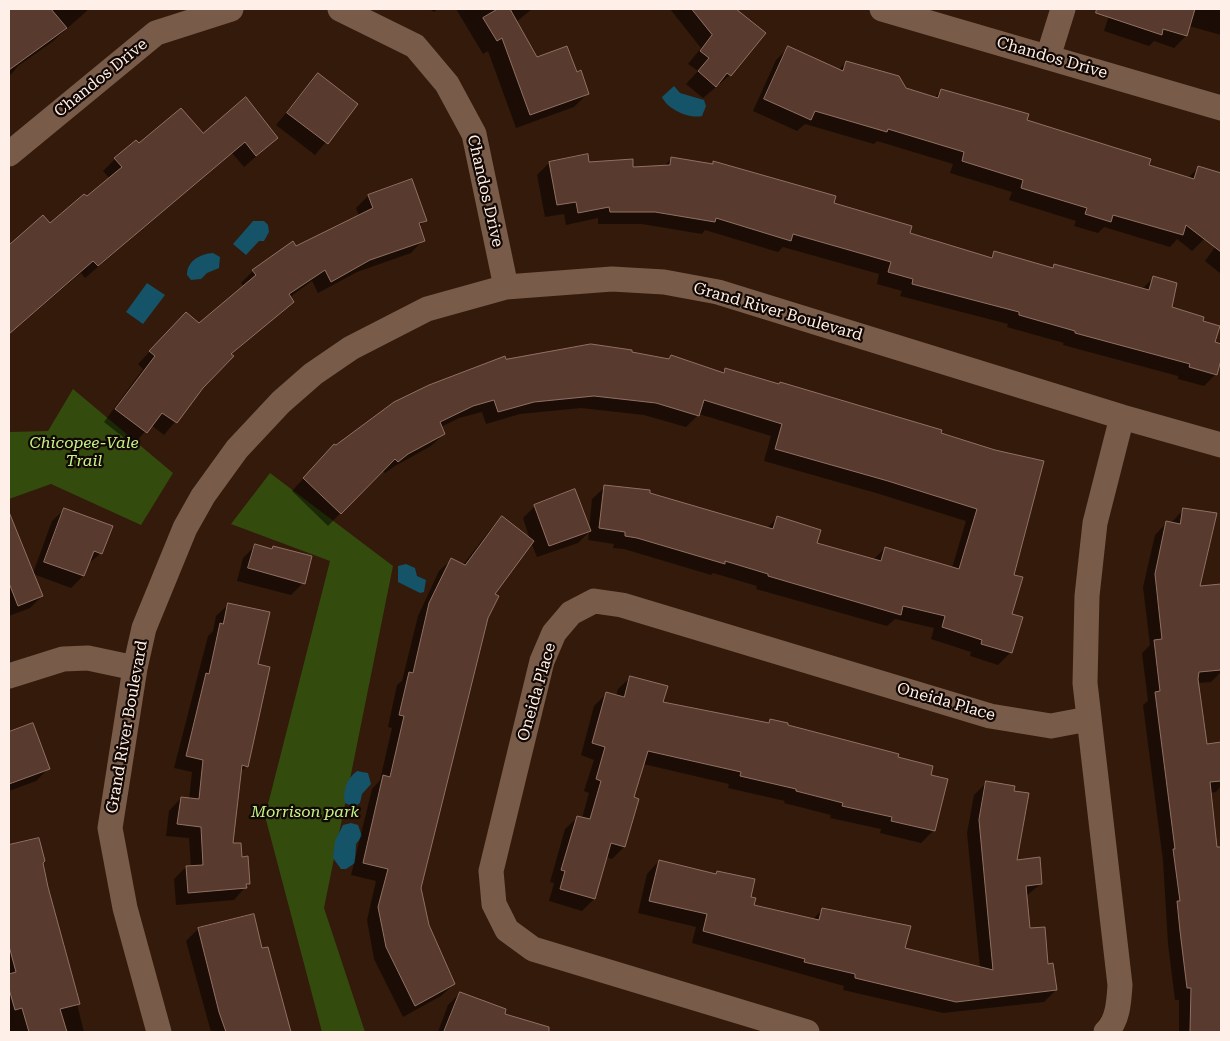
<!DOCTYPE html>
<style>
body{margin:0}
#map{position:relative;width:1230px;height:1041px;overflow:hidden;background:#331a0a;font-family:"Roboto Serif",serif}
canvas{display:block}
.frame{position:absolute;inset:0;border:10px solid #fef0e8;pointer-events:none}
</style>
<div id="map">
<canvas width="1230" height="1041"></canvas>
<div class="frame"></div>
</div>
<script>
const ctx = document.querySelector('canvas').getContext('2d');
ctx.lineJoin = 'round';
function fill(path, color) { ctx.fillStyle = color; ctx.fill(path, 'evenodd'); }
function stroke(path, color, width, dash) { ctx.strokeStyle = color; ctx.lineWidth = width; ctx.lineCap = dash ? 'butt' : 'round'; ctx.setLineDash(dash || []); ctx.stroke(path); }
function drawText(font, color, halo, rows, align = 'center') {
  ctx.font = font + ' "Roboto Serif",serif'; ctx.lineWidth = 4.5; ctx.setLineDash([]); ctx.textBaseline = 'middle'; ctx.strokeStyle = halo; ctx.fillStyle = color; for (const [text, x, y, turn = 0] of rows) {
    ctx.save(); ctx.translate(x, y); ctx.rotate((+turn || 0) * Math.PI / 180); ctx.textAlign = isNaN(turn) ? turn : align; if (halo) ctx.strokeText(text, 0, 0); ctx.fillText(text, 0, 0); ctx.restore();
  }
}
fill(new Path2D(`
 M73,389L173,473L141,525L51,484L9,499V432L48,431Z
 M270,473L393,566L324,908L365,1032H322L265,816L330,561L231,524Z`), '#344b0e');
fill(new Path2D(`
 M674,86L680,93L704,100L706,106L702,116C689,119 667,109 662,97Z
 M253,221H264L268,225L269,232L264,241H259L246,255L233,244Z
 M213,253L220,257L219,268L207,273L201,279L191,280L187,275C187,260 201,254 213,253Z
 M147,283L165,295L143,324L126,312Z
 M406,564L415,568L417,576L426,580L424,592L420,593L398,582V566Z
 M357,771L368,773L371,784L362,794L360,803L354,807L345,803C342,792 347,778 357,771Z
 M351,823L358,825L362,836L356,844L355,863L346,869H341L333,858L335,841L343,825Z`), '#155368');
fill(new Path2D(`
 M9,9H89L52,42L18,66L9,77Z
 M430,9H438L434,12Z
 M456,9H532L516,22L536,58L576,74L588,93L574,107L516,128L488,51L483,54Z
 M670,9H734L764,34L730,75L703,98L686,84L698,71L688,64L701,48Z
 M1111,9H1221V35L1189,26L1186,36L1174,48L1154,41L1149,46L1104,31Z
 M788,48L838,71L846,62L905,89L934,98L942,90L1188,178L1198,168L1221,175V182L1204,239L1192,251L1177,239L1170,247L1104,227L1098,233L1074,226L1076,221L1009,200L1012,192L950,173L953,164L877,141L874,144L805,124L797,131L753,111L776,60Z
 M318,75L357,105L315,155L276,125Z
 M202,134L277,138L244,167L232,153L85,278L81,273L9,334V273L22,261L50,225L110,179L103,171L115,159L139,145Z
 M672,158L711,165L714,163L832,204L908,234L989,258L994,253L1051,269L1054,266L1142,289L1154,277L1171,308L1202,322L1214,343L1221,345V355L1216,374L1204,386L1178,379V376L1063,345L1064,343L1007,327L1008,324L900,296L902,291L877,284L879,274L783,247L778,252L705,230L702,234L642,224H598V218L566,225L564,214L545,217L537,175L549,163H588L632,168L663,167Z
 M368,196L425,220L419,227L423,240L411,253L357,272L318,293L312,281L290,297L293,301L231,355L164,435L151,425L133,445L104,422L143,369L138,364L174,326L199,325L244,287L241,283L253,271L359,216L356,208Z
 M1221,239V274L1205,261Z
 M630,353L667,360L671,356L721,373L726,369L940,434L1013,576L1011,652L998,665L970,656L971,652L931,639L934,628L895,619L887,626L756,589L757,586L713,573L711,575L624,549L613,548L614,544L588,540L589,532L578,543L537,557L531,542L493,594L420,888L428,925L454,984L441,996L403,1017L374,959L367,920L376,881L351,875L372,789L380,780L392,728L388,727L397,685L402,681L418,616L439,571L452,559L463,565L490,530L502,518L530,540L523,518L535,506L589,529L592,499L605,487L648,494L766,529L778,517L815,544L873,560L885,548L952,568L966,521L876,493L764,461L771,436L699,414L686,427L644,415L581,408L520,414L486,424L482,412L459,418L441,427L444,434L431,446L395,466L385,473L382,470L328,526L292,491L322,458L505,360Z
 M65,509L101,553L87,565L83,576L71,588L33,574L42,596L30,608L9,616V548L21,544L33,573L52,521Z
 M1184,509L1199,587L1220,585L1221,596V672L1211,682L1197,683L1206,745L1221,743V786L1216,792L1209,793L1216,849L1221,848V1032H1179V1000H1175L1168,944L1163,861L1143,705L1148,701L1142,653L1150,645L1143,587L1155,535L1167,522L1171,523Z
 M255,546L271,550L274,547L303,583L291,595L237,581L243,558Z
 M229,604L257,665L247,766L240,772L232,845L241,858L249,883L234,900L176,905L174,879L186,867H191L189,838L166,836L169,811L181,798L189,799L192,772L174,768L208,636L213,631L216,616Z
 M631,677L662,703L766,724L770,720L896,758L929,776L934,830L921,843L880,833L881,829L830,818L831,815L784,803L785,801L728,788L729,784L643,764L633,798L624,847L612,859L606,857L594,899L582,911L549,901L554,883L550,882L565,829L578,817L582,818L589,793L584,791L594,760L581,755L594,706L606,694L616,696L618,689Z
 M33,725L48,769L36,781L9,791V733Z
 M987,782L1016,862L1041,884L1026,896L1029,929L1056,990L1044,1002L943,1013L843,990L844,986L692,943L696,927L638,913L647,874L659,861L714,875L718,872L749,898L753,906L812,920L823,909L904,949L980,968L967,833L974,795Z
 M38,839L42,863L84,1032L9,1031V857L11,866L9,846Z
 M198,929L261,950L268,948L290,1032H211L186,941Z
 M460,993L503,1014L535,1032H438L448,1005Z`), '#0007');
const building = new Path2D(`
 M9,9H51L67,28L9,70Z
 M498,9H510L537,57L567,46L577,72L581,70L589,94L530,115L502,38L497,41L483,18Z
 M692,9H736L766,33L731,76L727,73L716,87L698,71L709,58L700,51L712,35Z
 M1097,9H1195L1187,36L1163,29L1162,35L1096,13Z
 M788,46L843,71L846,61L899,76L906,88L938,98L941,89L1029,114L1027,120L1151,159L1149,165L1194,179L1198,166L1221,173V252L1186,225L1183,235L1113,215L1111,222L1085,214L1087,208L1021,188L1023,180L962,161L964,152L888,129L887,132L815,111L811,120L764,99Z
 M318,73L358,104L328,144L287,113Z
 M246,97L278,138L256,156L245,142L98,266L93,261L9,334V245L43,215L50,223L84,194L87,196L122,167L114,158L136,140L139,143L181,108L203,133Z
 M588,154L589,162L633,159V167L670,165L671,157L713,164V161L836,196L834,203L912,226L910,233L992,258L994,251L1053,268L1054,264L1149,290L1153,276L1177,283L1172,307L1204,317L1203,321L1220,326L1215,342L1221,344V360L1217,375L1189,367L1190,364L1075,333V331L1019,315V312L912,284L913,279L888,272L891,262L793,234L791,241L716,218L715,222L655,212H610L609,207L578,213L576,202L557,205L549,162Z
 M412,179L427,221L419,223L425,241L370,260L331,282L325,270L289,294L294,302L231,354L234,356L203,388L177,423L162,413L147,433L115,409L155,356L149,351L186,312L199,323L256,275L252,270L293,241L296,246L373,208L368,195Z
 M591,344L632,350V352L669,359L671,355L724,373L725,368L779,384L780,382L942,430L941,433L995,450L1044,461L1014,575L1023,577L1012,614L1023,617L1012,653L981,644L982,640L942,627L945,616L903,606L901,615L768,576V574L725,561V564L637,538L625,536V532L599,528L604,485L650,490V493L773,529L777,516L821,530L817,543L881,561L885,547L959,569L977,509L888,481L775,449L782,424L704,400L699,416L656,403L594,396L534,402L498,412L494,400L473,406L440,422L445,434L408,454L398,462L395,459L341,514L303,478L334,444L336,445L394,402L429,385L505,356L506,359Z
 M575,489L591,531L549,546L534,505Z
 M64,508L113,526L102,554L94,551L84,576L44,562Z
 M1183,508L1217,513L1200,586L1221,584V670L1199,672L1198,679L1207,744L1221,742V781L1210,782L1217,847H1221V1032H1190L1191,988H1187L1180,931L1177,901H1180L1173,849H1175L1155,692L1160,691L1154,640L1162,639L1155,574L1166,521L1180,524Z
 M9,512L43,596L18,606L9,583Z
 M502,516L534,541L495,594L499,596L488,618L421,888L429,925L455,984L415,1006L386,947L378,907L388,869L363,863L383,775L390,777L404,716L399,715L409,672L413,673L429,603L451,558L465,565Z
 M255,544L272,549L273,546L312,556L305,584L248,568Z
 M228,603L270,612L258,664L270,667L248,767L242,765L233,843H241L242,857L248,856L250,884H246L247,888L188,893L186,866L203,865L201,827L177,824L181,797L199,799L203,760L186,756L206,673L209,674L220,623L223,624Z
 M630,676L668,686L663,702L769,723L770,719L788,723V725L899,754L898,757L933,766L931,775L948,779L935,831L891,821L892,817L842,806L843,803L796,791V789L740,776L741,772L648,751L634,797L639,799L625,847L611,843L595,899L560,889L565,871L561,870L577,816L590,819L601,781L596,779L605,747L592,743L606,692L624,697Z
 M33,723L50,769L9,784V732Z
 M986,781L1015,786L1014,791L1029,793L1017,860L1040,857L1042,884L1026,886L1030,928L1045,927L1048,964L1053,963L1057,990L956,1002L855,978V974L804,962L805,959L703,931L707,914L649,901L659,860L716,874L717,871L755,879L751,897L756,898L754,905L819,920L822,908L911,926L905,948L993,970L979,820Z
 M39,838L45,861L43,863L48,887L80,1004L60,1009L67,1032H29L22,1008L15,1010L9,989V974L16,972L9,946V845Z
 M254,914L262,948L268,947L291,1032H226L219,1012L198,928Z
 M460,992L506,1009L505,1014L549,1027V1032H444Z`);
fill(building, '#583a2f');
stroke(building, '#917063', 1);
stroke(new Path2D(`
 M340,9L415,46L447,84L474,134L506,287
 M882,9L1221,108
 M1048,57L1063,9
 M9,154L156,33L231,9
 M9,676L63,659L88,658L135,668
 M159,1032L125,908L110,828L135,668L144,628L185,528L203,496L237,449L281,402L313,374L351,348L427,309L506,287L612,279L664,282L718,292L1122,417L1221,445
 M807,1032L533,949L507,930L494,904L491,871L542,661L554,633L571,613L594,601L622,605L990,716L1051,726L1088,719
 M1106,1032C1118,1021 1119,1001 1120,985L1085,683L1087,596L1095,523L1122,417`), '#785b49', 25);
drawText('16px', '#fef0e8', '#130803', [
 ["Chandos Drive",1052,58,16],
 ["Chandos Drive",101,78,-39],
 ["Chandos Drive",485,191,77],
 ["Grand River Boulevard",778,312,16],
 ["Oneida Place",537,692,-74],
 ["Oneida Place",946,702,16],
 ["Grand River Boulevard",127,727,-80]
]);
drawText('italic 16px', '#c5f488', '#130803', [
 ["Chicopee-Vale",84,443],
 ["Trail",84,461],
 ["Morrison park",305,812]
]);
</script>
